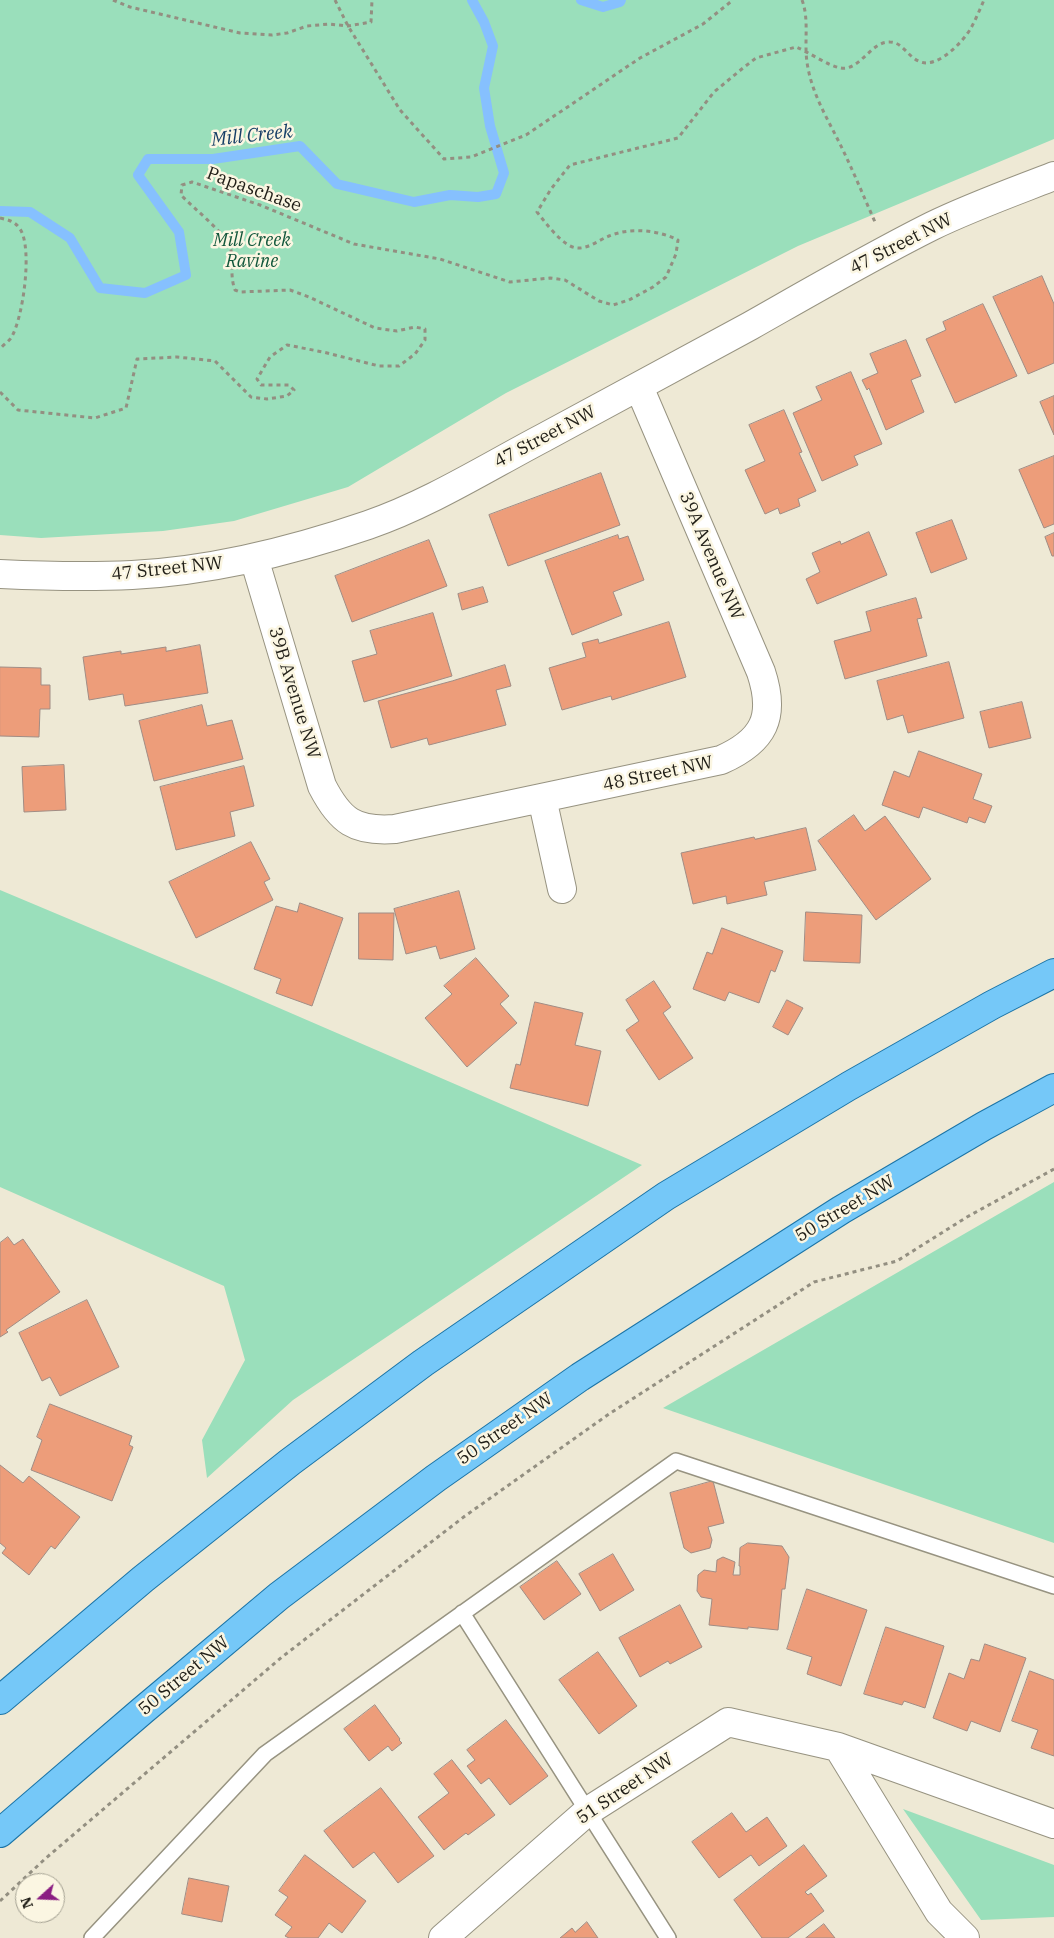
<!DOCTYPE html>
<style>
body{margin:0}
#map{position:relative;width:1054px;height:1938px;overflow:hidden;background:#eee9d5;font-family:"IBM Plex Serif",serif}
canvas{display:block}
.north{position:absolute;left:15px;top:1873px;width:50px;height:50px;box-sizing:border-box;background:#fbf6e2;border:1px solid #a3a091;border-radius:50%;rotate:250deg;font-size:14px;font-weight:700;line-height:20px;text-align:center;color:#201e17}
.north::after{content:'';display:block;margin:auto;width:18px;height:22px;background:#8b1e82;clip-path:polygon(50% 0,100% 100%,50% 72%,0 100%)}
</style>
<div id="map">
<canvas width="1054" height="1938"></canvas>
<div class="north">N</div>
</div>
<script>
const ctx = document.querySelector('canvas').getContext('2d');
ctx.lineJoin = 'round';
function fill(path, color) { ctx.fillStyle = color; ctx.fill(path, 'evenodd'); }
function stroke(path, color, width, dash) { ctx.strokeStyle = color; ctx.lineWidth = width; ctx.lineCap = dash ? 'butt' : 'round'; ctx.setLineDash(dash || []); ctx.stroke(path); }
function drawText(font, color, halo, rows, align = 'center') {
  ctx.font = font + ' "IBM Plex Serif",serif'; ctx.lineWidth = 5; ctx.setLineDash([]); ctx.textBaseline = 'middle'; ctx.strokeStyle = halo; ctx.fillStyle = color; for (const [text, x, y, turn = 0] of rows) {
    ctx.save(); ctx.translate(x, y); ctx.rotate((+turn || 0) * Math.PI / 180); ctx.textAlign = isNaN(turn) ? turn : align; if (halo) ctx.strokeText(text, 0, 0); ctx.fillText(text, 0, 0); ctx.restore();
  }
}
fill(new Path2D(`
 M0,0H1054V139L798,246L506,393L348,487L234,521L163,531L41,538L0,535Z
 M0,890L219,982L642,1165L293,1400L207,1478L202,1440L245,1360L224,1286L0,1187Z
 M1054,1182V1543L663,1408Z
 M903,1809L1054,1865V1917L981,1920Z`), '#9adfbb');
stroke(new Path2D(`
 M581,0L603,7L620,2L621,0
 M0,211L30,212L70,238L100,288L145,293L186,275L179,232L138,175L148,159H213L300,146L337,184L414,202L450,195L478,197L496,194L504,173L490,126L484,88L493,46L484,22L472,0`), '#86c0fe', 10);
const building = new Path2D(`
 M1042,276L1054,304V363L1028,374L993,297Z
 M983,304L1017,376L955,403L926,339L946,330L943,322Z
 M906,340L921,376L911,380L924,412L886,430L869,388L867,390L862,380L878,373L870,354Z
 M851,372L882,444L854,456L858,465L822,481L793,413L822,400L816,387Z
 M1054,396V435L1040,402Z
 M784,410L802,452L799,453L816,491L798,499L800,506L780,514L778,508L765,514L745,470L765,461L749,425Z
 M1054,456V524L1044,528L1019,470Z
 M601,473L620,525L508,566L489,515Z
 M952,520L967,559L931,573L916,533Z
 M869,532L887,575L817,604L806,579L820,572L812,553L840,541L841,544Z
 M1054,533V556H1052L1045,537Z
 M618,535L619,539L628,536L644,580L613,592L622,615L572,635L545,561Z
 M429,540L447,586L352,622L335,576Z
 M483,587L488,602L462,610L458,594Z
 M916,598L922,618L917,619L927,656L845,679L834,641L871,631L866,612Z
 M433,613L452,676L364,702L352,661L377,654L370,631Z
 M669,622L686,677L612,700L611,696L562,710L549,668L586,657L582,643L598,639L599,643Z
 M200,645L208,693L125,706L123,694L89,700L83,657L121,651V654L166,647V651Z
 M949,662L964,718L908,733L903,715L887,720L877,681Z
 M505,665L511,686L496,690L506,725L429,745L427,738L391,748L378,701L452,681Z
 M0,667L41,668V685H50V709H40L39,737L0,736Z
 M1022,702L1031,738L989,748L980,712Z
 M202,705L207,726L232,720L243,759L154,781L139,721Z
 M919,751L982,774L973,799L992,806L985,823L969,817L967,823L923,807L919,818L882,805L894,771L909,777Z
 M64,765L66,810L24,812L22,767Z
 M244,766L254,806L230,812L235,836L176,850L160,787Z
 M854,815L865,831L885,816L931,879L876,920L818,841Z
 M806,828L816,870L764,882L767,895L727,904L726,896L693,904L681,853L754,837L755,839Z
 M251,842L270,879L264,882L273,900L196,938L169,882Z
 M459,891L475,949L440,959L436,946L406,954L394,909Z
 M300,903L343,918L312,1006L276,993L281,979L254,969L276,906L297,912Z
 M806,912L862,915L860,963L804,961Z
 M359,913H394L393,960L359,959Z
 M722,928L783,951L775,972L771,970L759,1003L729,992L725,1001L693,989L707,952L712,954Z
 M476,958L509,996L500,1004L517,1023L467,1067L425,1018L452,994L444,986Z
 M654,981L671,1007L663,1013L693,1058L659,1080L626,1030L639,1021L626,1000Z
 M787,1000L803,1008L788,1035L773,1027Z
 M535,1002L583,1013L575,1045L601,1051L588,1106L510,1088L516,1064L520,1065Z
 M8,1237L14,1245L23,1239L60,1292L6,1330L8,1332L0,1337V1243Z
 M87,1300L119,1367L60,1396L50,1377L42,1381L19,1333Z
 M50,1404L132,1436L129,1445L133,1447L112,1501L31,1470L42,1440L37,1437Z
 M0,1465L23,1483L29,1476L80,1517L55,1549L51,1546L29,1575L2,1553L6,1548L0,1543Z
 M713,1481L724,1523L708,1527L712,1540L710,1548L691,1553L684,1548L670,1493Z
 M748,1543L782,1546L789,1557L785,1589H782L778,1630L748,1627V1629L709,1625L712,1599L701,1597L697,1591L698,1575L704,1570L716,1572L717,1560L723,1557L735,1562L733,1575H740V1566H739L740,1548Z
 M613,1554L634,1590L600,1611L579,1574Z
 M557,1561L581,1594L544,1620L520,1587Z
 M807,1589L867,1610L841,1686L807,1674L812,1657L787,1649Z
 M680,1605L702,1647L670,1664L668,1661L640,1677L619,1638Z
 M886,1627L944,1646L925,1708L904,1701L902,1705L864,1694Z
 M985,1644L1026,1658L1000,1732L971,1721L967,1731L933,1718L949,1673L964,1679L971,1659L979,1661Z
 M598,1652L637,1706L599,1734L559,1680Z
 M1030,1671L1054,1680V1756L1031,1748L1038,1730L1012,1721Z
 M375,1705L400,1739L399,1740L402,1743L392,1751L388,1746L369,1761L344,1729Z
 M506,1720L548,1776L510,1805L489,1778L481,1784L467,1766L475,1760L467,1750Z
 M452,1760L495,1815L468,1835L466,1833L444,1850L418,1817L449,1793L434,1774Z
 M381,1788L434,1856L398,1883L374,1852L353,1868L324,1831Z
 M732,1813L746,1832L767,1817L787,1846L759,1866L751,1855L719,1878L692,1842Z
 M804,1845L827,1876L805,1892L808,1895L811,1893L824,1911L788,1938H762L734,1900Z
 M305,1855L366,1901L342,1933L329,1923L318,1938H289L285,1936L292,1927L275,1915L288,1897L279,1891Z
 M189,1878L229,1886L222,1922L182,1914Z
 M587,1922L598,1938H560L572,1928L575,1932Z
 M824,1924L835,1938H806Z`);
fill(building, '#ed9d7a');
stroke(building, '#a08c84', 1);
const service = new Path2D(`
 M462,1613L668,1938
 M92,1938L265,1754L676,1461L1054,1586`);
const minor = new Path2D(`
 M254,558L322,786C340,821 355,832 395,829L721,760C764,741 776,717 761,672L639,387
 M0,574C44,576 88,577 132,575C213,571 292,551 368,525C429,504 486,468 543,438C612,401 681,364 750,326C810,292 870,257 932,226C971,207 1013,192 1054,176
 M542,798L562,889
 M838,1747L939,1912L965,1938
 M443,1938L588,1811L728,1722L838,1747L1054,1824`);
const primary = new Path2D(`
 M0,1700L143,1579L290,1462L423,1363L666,1196L849,1086L992,1005L1054,973
 M0,1833L142,1711L279,1596L436,1478L580,1377L841,1210L984,1126L1054,1088`);
stroke(service, '#979381', 18);
stroke(minor, '#979381', 30);
stroke(primary, '#1b74a7', 30);
stroke(new Path2D(`
 M113,0L130,7L240,33L272,35L287,33L307,26L329,24L348,26L371,22L372,0
 M335,0L348,26L400,110L444,159L471,157L526,135L640,58L703,24L733,0
 M802,0C810,21 803,45 808,68C813,95 827,118 839,142C852,168 863,195 875,222
 M0,218C8,220 15,221 20,229C33,248 23,319 11,338C8,342 3,345 0,349
 M0,392L18,410L95,418L126,408L137,359L177,357L215,361L251,397L267,399L287,396L294,390L289,385H261L257,379L270,357L287,345L323,352L379,366H399L415,354L425,340V329L415,327L397,331L375,328L309,297L290,290L240,292L235,290C230,277 233,263 231,250C227,234 194,209 181,195L182,185L192,182L260,205L354,244L440,259L510,282L550,278L565,280L599,301L613,305L629,300L653,287L666,277L676,254L678,240C658,230 631,227 609,236C599,240 588,249 577,248C563,247 545,222 537,212L551,189L570,165L678,138L714,92L743,68L756,58L796,47C809,52 828,66 841,68C860,71 871,41 890,42C903,42 908,58 921,62C938,68 963,42 971,28C976,19 980,9 984,0
 M0,1901L46,1858L282,1657L465,1516L609,1414L814,1282L897,1261L967,1217L1054,1169`), '#938f81', 3, [4, 4]);
stroke(service, '#fff', 15);
stroke(minor, '#fff', 28);
stroke(primary, '#75c8f8', 28);
drawText('18px', '#201e17', '#fbf6e2', [
 ["Papaschase",254,190,20],
 ["47 Street NW",901,244,-27],
 ["47 Street NW",545,437,-28],
 ["39A Avenue NW",711,556,67],
 ["47 Street NW",167,569,-6],
 ["39B Avenue NW",294,693,73],
 ["48 Street NW",658,774,-12],
 ["50 Street NW",845,1209,-31],
 ["50 Street NW",505,1429,-35],
 ["50 Street NW",184,1676,-40],
 ["51 Street NW",625,1789,-34]
]);
drawText('italic 18px', '#12573b', '#fbf6e2', [
 ["Mill Creek",252,241],
 ["Ravine",252,262]
]);
drawText('italic 19px', '#163f66', '#fbf6e2', [
 ["Mill Creek",252,136,-6]
]);
</script>
